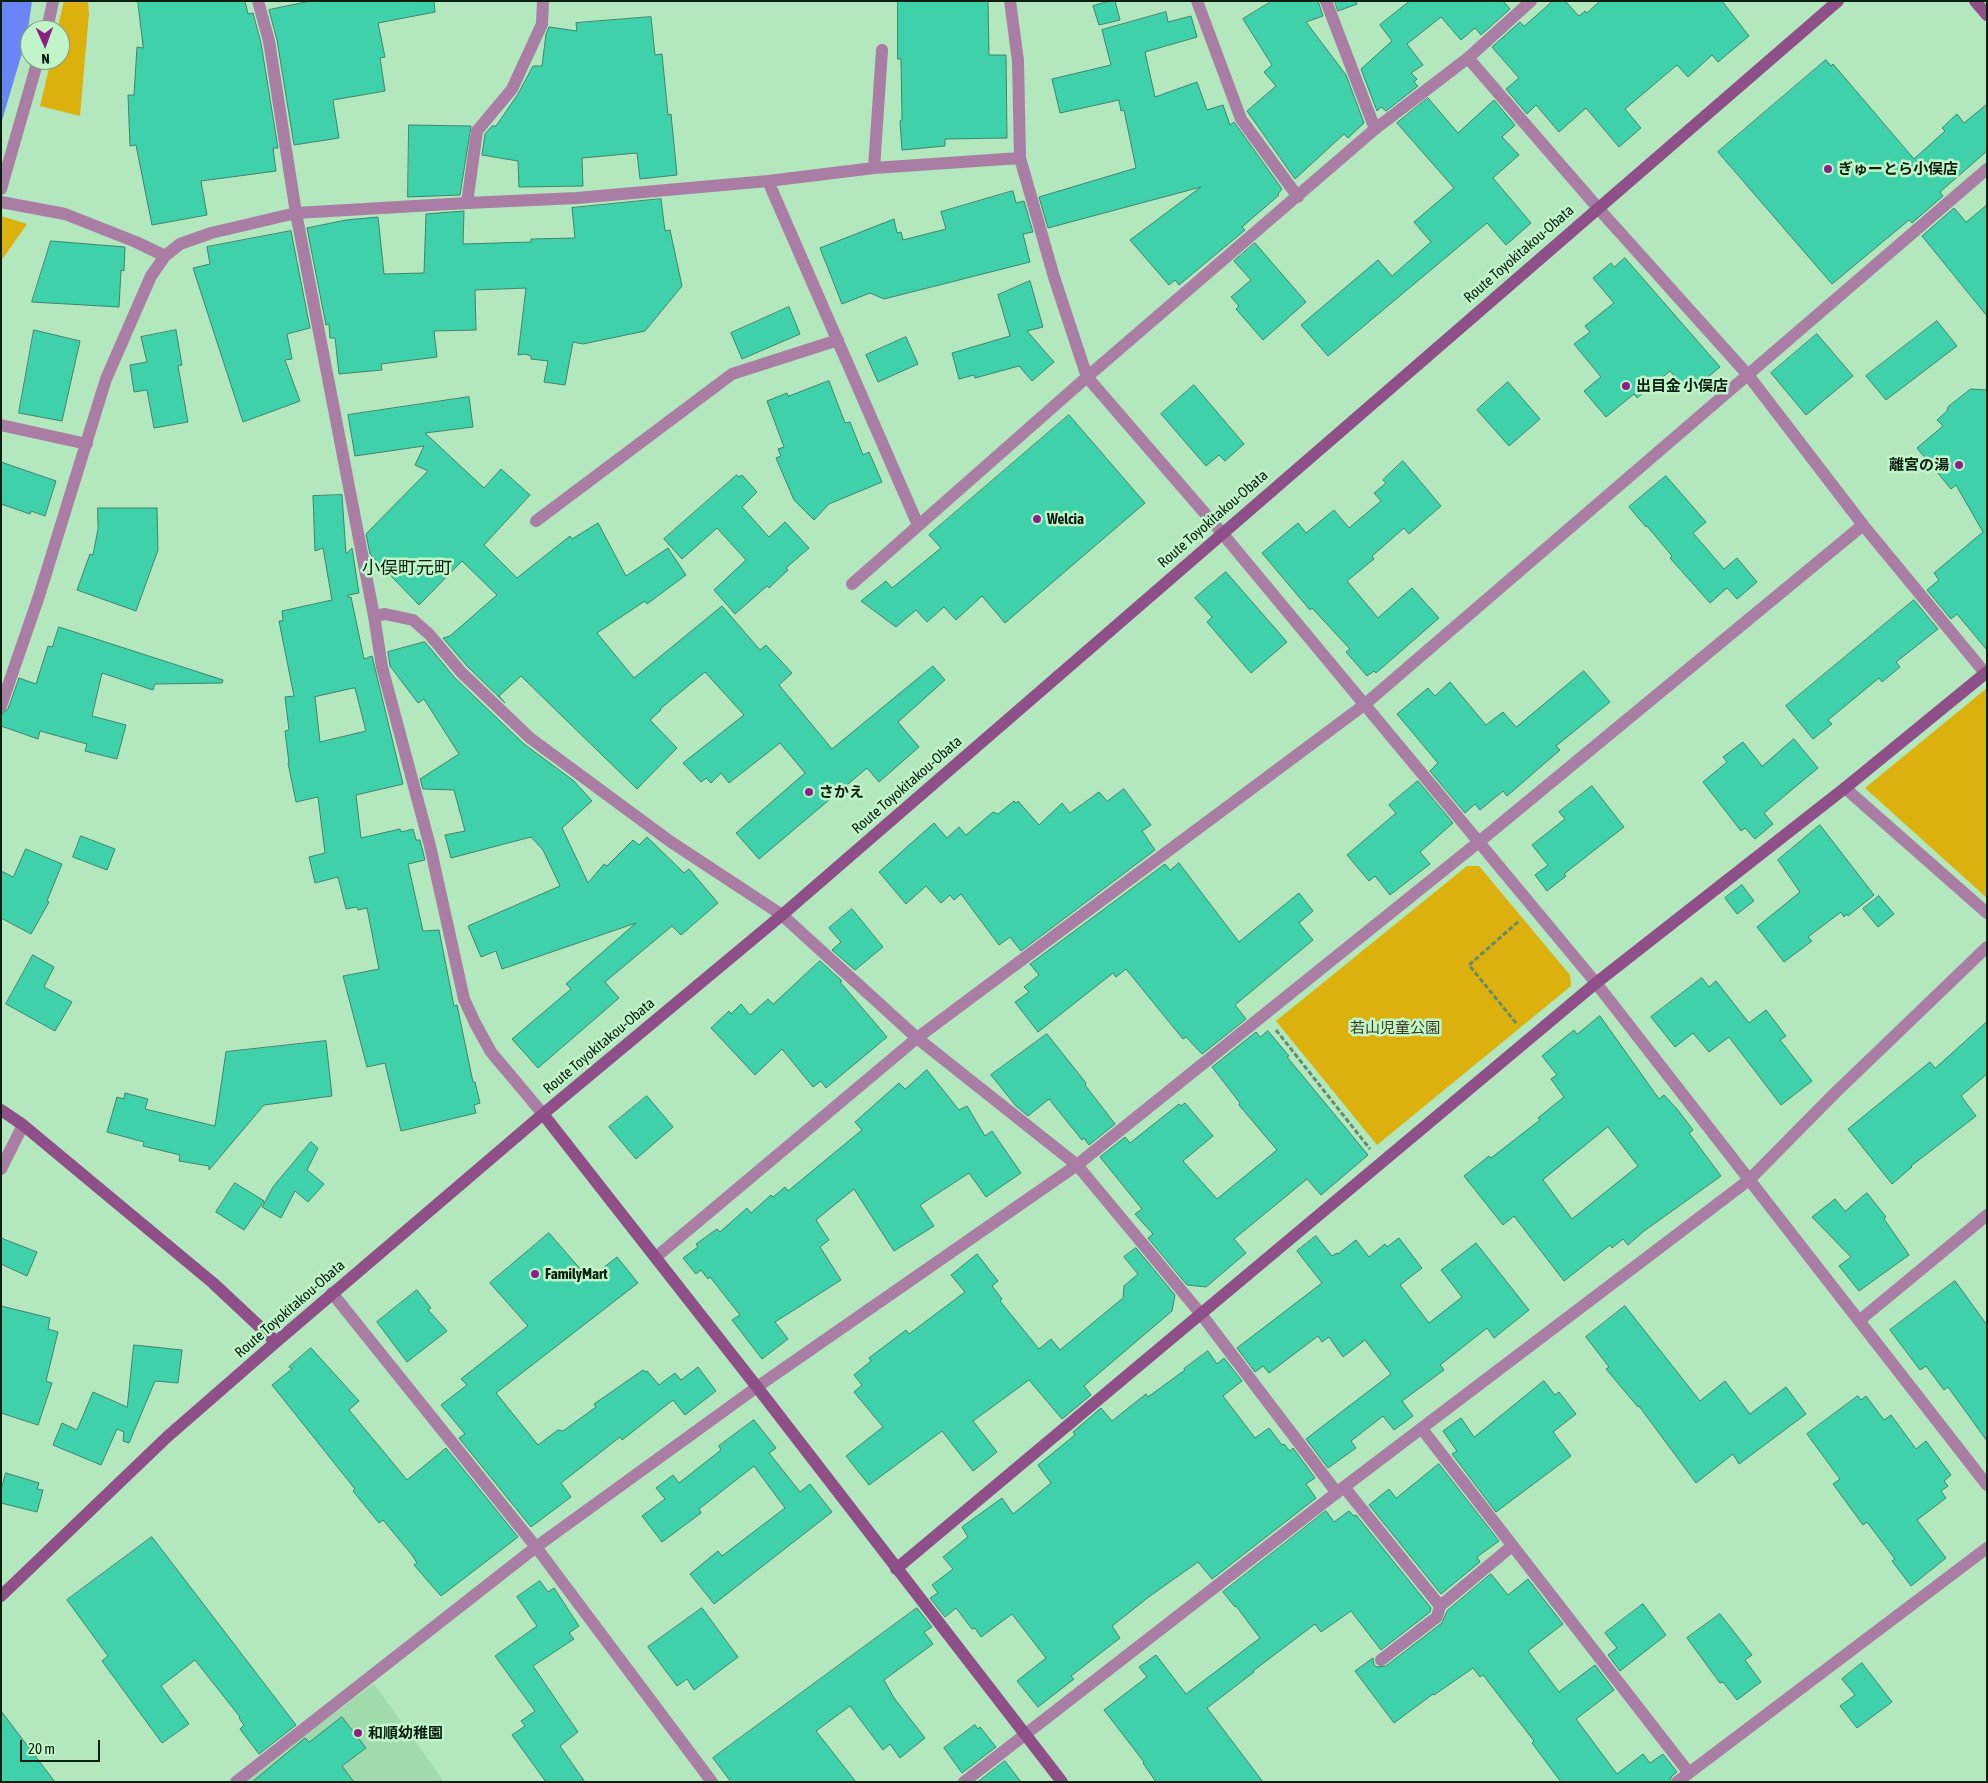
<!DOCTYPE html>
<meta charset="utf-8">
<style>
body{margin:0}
#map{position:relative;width:1988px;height:1783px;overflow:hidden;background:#b3e7bd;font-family:"Asap Condensed",sans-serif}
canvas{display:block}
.frame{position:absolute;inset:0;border:2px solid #0a1f10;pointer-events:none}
.north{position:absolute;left:20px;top:20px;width:50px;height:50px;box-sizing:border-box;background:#c0f5ca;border:1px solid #779f80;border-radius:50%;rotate:178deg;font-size:14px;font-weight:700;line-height:20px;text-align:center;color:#0a1f10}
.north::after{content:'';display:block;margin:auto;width:18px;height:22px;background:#8b2085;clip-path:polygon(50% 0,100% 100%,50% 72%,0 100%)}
.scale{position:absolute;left:20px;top:1740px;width:80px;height:22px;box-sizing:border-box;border:2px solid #0a1f10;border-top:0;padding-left:6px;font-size:15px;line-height:18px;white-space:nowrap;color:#0a1f10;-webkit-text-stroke:4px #c0f5ca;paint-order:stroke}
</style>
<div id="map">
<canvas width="1988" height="1783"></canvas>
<div class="frame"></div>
<div class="north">N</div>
<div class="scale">20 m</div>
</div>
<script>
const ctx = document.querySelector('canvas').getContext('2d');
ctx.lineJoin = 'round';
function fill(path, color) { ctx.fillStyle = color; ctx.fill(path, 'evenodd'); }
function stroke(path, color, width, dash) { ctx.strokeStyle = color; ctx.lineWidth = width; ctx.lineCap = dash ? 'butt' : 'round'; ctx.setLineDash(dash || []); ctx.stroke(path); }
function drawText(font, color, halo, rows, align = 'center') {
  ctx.font = font + ' "Asap Condensed","Noto Sans JP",sans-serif'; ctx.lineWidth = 5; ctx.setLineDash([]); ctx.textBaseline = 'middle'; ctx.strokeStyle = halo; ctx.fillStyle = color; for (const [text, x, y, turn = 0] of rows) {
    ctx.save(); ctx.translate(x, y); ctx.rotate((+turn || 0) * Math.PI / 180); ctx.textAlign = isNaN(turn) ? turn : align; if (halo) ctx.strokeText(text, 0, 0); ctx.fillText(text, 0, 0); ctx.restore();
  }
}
fill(new Path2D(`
 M374,1684L444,1782H239Z`), '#a1daac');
fill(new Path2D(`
 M64,1H88L89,13L80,116L40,106L51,60H60V30H57Z
 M1,216L27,224L1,261Z
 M1987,688V898L1865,788Z
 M1467,866H1479L1570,975L1571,986L1377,1145L1276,1021Z`), '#dcb10e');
fill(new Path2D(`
 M1,1H32L27,36L1,124Z`), '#6a86f6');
const building = new Path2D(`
 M138,1H245L248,14L253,13L261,43L278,148H273L276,171L201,181L207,215L152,225L136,145L130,146L128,95H134L137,47L143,48Z
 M311,1H434L435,12L378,23L385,57L380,58L385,91L333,100L339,138L294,145L277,40L269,10Z
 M898,1H988L989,55H1006L1007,138L945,139V146L902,150L900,121L902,120L901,59H898Z
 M1110,1H1115L1120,20L1099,25L1093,6Z
 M1272,1H1318L1323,16L1306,22L1346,75L1364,123L1348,138L1344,134L1295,179L1247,111L1276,86L1264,72L1272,65L1243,19Z
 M1335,1H1356L1357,4L1338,11Z
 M1410,1H1503L1510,9L1481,35L1475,28L1461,40L1441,17L1407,44L1423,65L1411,73L1417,79L1414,82L1418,86L1386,111L1381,107L1377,111L1361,69L1392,41L1380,25Z
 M1553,1H1565L1579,16L1585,11L1587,13L1600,1H1722L1749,36L1718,62L1712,55L1688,77L1677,65L1625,109L1641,128L1619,147L1586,108L1559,132L1536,105L1527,114L1506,89L1519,78L1492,47L1520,22L1524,26Z
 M1166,12L1168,22L1191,16L1197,37L1145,52L1155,97L1197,82L1207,110L1223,105L1230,125L1234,122L1282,189L1278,194L1279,195L1242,227L1245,230L1179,285L1175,280L1169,285L1130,240L1201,187L1048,228L1039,197L1136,168L1124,110L1121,111L1119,100L1060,113L1052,79L1111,65L1102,30Z
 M651,17L655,55L662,54L668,115L671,114L677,175L640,179L637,153L582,158L583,186L519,187L518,161L482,155L485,134L492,126H496L518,94L533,66H542L546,34L549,27L577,31L576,23Z
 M1826,60L1831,66L1833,64L1914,159L1945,131L1942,128L1957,114L1964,123L1987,104V151L1940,192L1943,196L1912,223L1909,220L1832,284L1718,152Z
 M1428,98L1458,133L1494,100L1515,125L1502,137L1519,155L1493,178L1531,223L1506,245L1487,223L1328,356L1301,325L1378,260L1392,276L1431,242L1414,222L1454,188L1397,123Z
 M409,125L471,126L460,195L408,197Z
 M1013,191L1016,203L1024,201L1033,232L1023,234L1030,262L884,299L870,293L842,304L820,248L894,219L897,233L901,232L903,240L946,229L941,212Z
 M661,199L665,231L670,230L682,286L645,331L583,344L573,342L565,385L544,382L548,361L531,359V356L525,354L518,355L526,288L475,290L476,330L434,331L437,357L381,364L382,370L339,374L335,338H330L329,324L326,325L307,228L346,220L378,217L384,274L424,273L426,214L464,211L463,244L531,242V239L575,238L572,208Z
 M1987,205V316L1922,236L1954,208L1966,222Z
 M291,231L310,328L287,334L292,359L285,360L300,401L243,422L193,268L210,264L207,247Z
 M51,241L125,247L124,271L121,270L119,307L32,302Z
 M1255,243L1306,302L1263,340L1236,309L1239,306L1231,297L1251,280L1234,261Z
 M1625,258L1720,367L1689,393L1670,371L1637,398L1634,394L1606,417L1584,391L1601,377L1574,344L1590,332L1585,326L1614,303L1593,278L1611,263L1614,267Z
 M1030,281L1043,327L1027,331L1054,362L1032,381L1019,366L975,378L974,375L959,379L952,353L1010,336L998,295Z
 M789,307L800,334L742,359L731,333Z
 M1937,321L1957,346L1886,400L1866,376Z
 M34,330L80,341L62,421L19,413Z
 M176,330L182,365L178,366L188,422L154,428L147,390L134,392L130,365L147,362L141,337Z
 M1817,334L1853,376L1806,415L1771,373Z
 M906,337L918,364L878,382L866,355Z
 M829,381L845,423L850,422L863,455L869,452L882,482L829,504L814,520L794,500L776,458L781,456L778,449L784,447L767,401L787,393L788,396Z
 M1508,382L1540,419L1509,446L1477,410Z
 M1194,385L1244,444L1225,461L1219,455L1206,466L1161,414Z
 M1971,389L1987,390V650L1957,614L1951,619L1927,590L1939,580L1934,573L1983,532L1956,485L1951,489L1917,448L1943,426L1937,420L1947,411L1948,407Z
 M469,397L473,427L425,433L484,488L501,469L530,495L484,545L517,578L570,536L572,539L598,523L626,576L668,548L686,575L647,604L645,601L597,633L634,678L722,606L760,650L766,645L792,673L779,685L832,749L933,666L945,680L898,722L919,747L879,782L867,768L759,859L736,833L805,773L780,743L729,783L721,773L711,783L706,778L701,782L683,763L744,715L705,672L660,709L661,710L650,720L677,748L637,789L521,676L499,696L505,703L467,666L443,638L450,636L497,595L462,561L419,605L370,554L366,534L428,471L415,465L424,446L355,456L348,415Z
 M1069,415L1145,503L1005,623L982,596L956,620L944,607L927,622L916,610L896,627L861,601L886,581L892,588L941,548L929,535Z
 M1403,461L1441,506L1409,534L1404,528L1372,556L1374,559L1347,581L1378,618L1412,588L1439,618L1376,673L1374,671L1367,676L1346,652L1350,649L1312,608L1310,610L1262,553L1298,523L1306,533L1334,510L1349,528L1381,501L1374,493L1386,483L1383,480Z
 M1,462L56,481L45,516L31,511L30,514L1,504Z
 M737,475L739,477L742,475L757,492L742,507L769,537L785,522L809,548L786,568L788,570L769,588L767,586L735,614L714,590L746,560L717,528L682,559L664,539Z
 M1666,476L1706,522L1693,533L1724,569L1737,558L1757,582L1737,599L1727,588L1710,603L1670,558L1672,556L1647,526L1646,527L1629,507Z
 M342,495L346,554L352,548L359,593L348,595V597H351L364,659L372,656L403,784L356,795L361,838L400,829L401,832L413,829L416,840H420L425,860L408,864L423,931L439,930L454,1006L457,1005L473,1082H475L480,1103L474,1105L476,1113L401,1131L385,1063L367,1067L343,976L379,969L367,908L358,910L357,907L346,909L338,877L315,883L309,857L325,853L318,797L296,802L288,763H289L285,731L289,730L285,697L294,696L279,621H283L282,611L332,600L323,548L315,551L313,496ZM355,688L366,731L320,742L315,697Z
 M98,508H157L158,550L136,611L77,590L90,554L93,555L98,529Z
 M1226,572L1287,642L1251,673L1207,622L1212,617L1195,598Z
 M1914,600L1938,629L1896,662L1900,667L1882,682L1879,678L1828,720L1832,724L1813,739L1786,706Z
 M59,627L223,680L222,683L155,684L153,690L102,673L92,716L126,725L117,759L85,751L87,744L40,731L38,739L1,726V714L8,709L19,678L36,684L48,646L52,647Z
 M425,642L455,678L524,744L574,781L592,801L562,828L588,883L604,864L607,866L633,840L639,845L647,837L684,873L689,869L718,903L681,935L672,926L605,982L619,998L538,1068L512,1039L571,989L566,984L636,923L502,969L496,951L481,957L468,926L560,886L543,850L531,837L451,858L445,835L465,831L454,790L423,789L420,779L459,754L424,699L418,703L390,666L388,652Z
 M1584,671L1610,702L1556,746L1560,750L1507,796L1503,791L1480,810L1475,804L1465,813L1430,771L1438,763L1397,714L1428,688L1435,696L1450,682L1486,725L1503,712L1516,727Z
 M1794,739L1818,768L1764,813L1773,824L1755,839L1745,828L1741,831L1703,782L1727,762L1723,757L1743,742L1762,766Z
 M1418,781L1453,823L1420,852L1430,864L1390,895L1375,876L1369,881L1347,855L1396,813L1389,805Z
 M1592,786L1624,827L1564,874L1566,876L1547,891L1535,875L1548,865L1532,845L1565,819L1559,812Z
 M1124,789L1151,825L1142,831L1155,850L1021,951L1010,937L999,945L961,894L954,900L950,895L941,903L926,886L906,904L879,872L934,823L947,838L959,827L966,835L993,812L998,814L1014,801L1016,803L1018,801L1039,825L1062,803L1070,813L1099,792L1107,801Z
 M1820,825L1874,895L1848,916L1847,914L1844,917L1841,912L1808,937L1812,941L1784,962L1757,927L1800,892L1778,860Z
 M81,836L115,849L107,870L73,857Z
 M26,849L62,864L47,901L49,902L31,934L1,918V871L13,877Z
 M1179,863L1239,942L1299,893L1313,911L1299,923L1313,940L1235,1005L1246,1019L1202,1054L1186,1037L1183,1039L1126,969L1116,977L1113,973L1038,1032L1015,1002L1029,992L1024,987L1039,975L1030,964L1165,864L1170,870Z
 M1742,885L1754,901L1737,914L1725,898Z
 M1879,896L1894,914L1878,927L1863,909Z
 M852,909L883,947L855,970L832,950L841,942L829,928Z
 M33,955L54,967L44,987L72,1002L55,1031L6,1004Z
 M820,961L842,981L840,982L887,1037L826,1088L821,1081L813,1087L782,1049L755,1075L711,1028L729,1011L731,1014L741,1004L750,1015L768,999L773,1004Z
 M1702,978L1709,987L1716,981L1749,1023L1766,1010L1786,1036L1780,1040L1812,1081L1781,1105L1729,1037L1709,1052L1693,1033L1675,1047L1651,1017Z
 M1600,1016L1659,1099L1664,1095L1677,1109L1693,1130L1689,1133L1721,1176L1644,1231L1628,1245L1623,1239L1612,1248L1610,1245L1564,1281L1514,1216L1503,1225L1464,1176L1489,1156L1491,1158L1540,1120L1538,1118L1564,1097L1551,1079L1557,1075L1542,1056L1574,1030L1577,1034ZM1608,1127L1638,1166L1572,1219L1543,1180Z
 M1987,1022V1074L1961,1096L1976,1116L1911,1166L1912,1167L1892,1184L1848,1129L1930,1062L1935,1068Z
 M1268,1031L1289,1056L1287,1057L1368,1155L1321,1195L1307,1179L1234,1239L1246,1253L1206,1287L1187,1285L1148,1238L1153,1234L1135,1214L1142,1209L1100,1157L1125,1137L1130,1143L1179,1104L1181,1106L1185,1103L1213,1136L1183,1161L1217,1199L1277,1150L1239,1105L1240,1103L1212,1067L1256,1032L1260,1037Z
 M1047,1034L1086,1083L1085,1085L1115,1124L1089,1145L1084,1138L1082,1140L1049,1099L1028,1116L1016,1106L991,1075Z
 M326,1041L332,1096L264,1105L209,1170V1166L179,1161L180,1155L143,1146L144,1142L107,1132L117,1097L124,1099L125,1093L148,1099L145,1109L215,1126L226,1052Z
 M927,1070L959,1110L967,1106L985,1136L992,1131L1021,1173L986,1197L969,1173L920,1205L934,1226L894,1251L854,1189L816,1220L829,1240L820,1247L841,1280L775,1322L788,1339L762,1359L732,1320L740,1315L710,1277L708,1279L701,1270L696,1274L683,1258L698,1247L696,1244L717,1229L720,1232L747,1208L751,1213L771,1195L773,1197L785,1187L788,1191L862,1130L855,1122L899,1083L905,1089Z
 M647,1096L673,1127L636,1159L609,1127Z
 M311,1142L318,1148L307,1170L324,1184L308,1202L295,1191L281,1218L262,1207L273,1187Z
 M235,1183L264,1201L244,1230L216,1212Z
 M1867,1193L1886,1217L1884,1219L1909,1255L1859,1291L1839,1266L1851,1257L1812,1217L1835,1199L1845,1211Z
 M549,1233L589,1279L617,1257L638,1283L496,1393L538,1445L558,1430L563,1431L596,1407L594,1404L643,1370L646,1372L647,1371L659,1385L675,1373L681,1380L698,1367L716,1391L685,1415L673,1400L622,1440L620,1437L561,1483L571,1497L531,1527L459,1438L465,1434L441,1405L467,1385L461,1379L528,1326L490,1283Z
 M1316,1236L1332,1256L1337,1253L1338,1254L1356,1240L1369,1257L1385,1244L1387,1247L1399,1238L1422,1268L1400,1285L1429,1323L1462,1297L1441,1270L1476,1243L1529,1310L1494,1338L1487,1328L1440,1365L1444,1370L1402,1401L1413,1416L1394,1430L1383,1416L1351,1441L1356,1448L1328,1468L1306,1439L1391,1374L1365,1340L1343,1357L1329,1337L1322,1342L1318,1336L1269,1373L1263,1366L1255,1372L1237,1348L1322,1283L1297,1251Z
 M1,1238L37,1252L27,1276L1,1264Z
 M1136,1248L1175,1295L1172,1311L1084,1386L1091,1395L1062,1419L1029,1380L973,1421L997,1452L973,1471L942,1431L869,1485L846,1456L883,1427L854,1392L862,1385L854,1375L871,1361L869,1358L906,1330L909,1334L965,1292L951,1275L977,1254L998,1281L992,1286L1002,1299L1000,1301L1039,1349L1051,1339L1060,1350L1123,1298L1124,1286L1138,1274L1124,1257Z
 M1955,1281L1987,1325V1441L1948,1387L1944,1390L1926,1366L1920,1370L1890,1330Z
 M417,1290L431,1308L428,1310L447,1331L407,1362L377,1322Z
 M1,1306L50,1318L48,1329L58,1332L46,1381L52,1383L38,1425L1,1413Z
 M1625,1306L1700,1401L1725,1381L1750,1414L1786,1387L1806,1414L1739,1464L1733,1454L1696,1483L1639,1406L1638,1407L1606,1369L1609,1367L1586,1337Z
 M134,1345L182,1350L178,1383L155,1381L129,1443L123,1441L124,1432L117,1429L101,1465L53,1445L62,1423L77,1430L93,1392L127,1407Z
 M311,1348L359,1401L349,1410L407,1480L446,1448L518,1537L441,1596L414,1565L417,1563L412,1555L383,1520L379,1523L353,1491L355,1489L272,1385L292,1369L289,1367Z
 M1208,1351L1217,1364L1224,1358L1242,1381L1223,1396L1255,1438L1269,1428L1282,1445L1284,1444L1290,1451L1293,1448L1315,1478L1306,1484L1316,1498L1212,1579L1198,1562L1150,1596L1112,1626L1120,1638L1071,1676L1074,1679L1038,1707L1017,1681L1046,1658L1012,1614L981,1637L975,1628L972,1629L956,1608L945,1617L930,1598L938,1593L932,1585L953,1569L943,1557L968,1537L962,1527L1002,1498L1013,1514L1051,1483L1038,1465L1075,1435L1073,1432L1101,1408L1112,1421L1146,1394L1148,1397L1185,1370L1184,1369Z
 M1544,1381L1555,1395L1559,1392L1576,1414L1553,1432L1571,1456L1496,1512L1452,1454L1457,1451L1443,1431L1461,1418L1474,1437Z
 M1858,1396L1861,1400L1866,1396L1884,1420L1891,1415L1916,1449L1926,1441L1951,1475L1944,1481L1948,1486L1941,1491L1946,1498L1917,1520L1946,1558L1911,1586L1892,1561L1895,1559L1867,1522L1863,1525L1833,1484L1840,1479L1807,1434Z
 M754,1420L776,1448L769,1453L800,1492L810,1484L832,1512L714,1604L690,1574L718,1551L722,1556L785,1508L754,1466L699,1509L701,1513L662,1542L642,1516L665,1499L656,1488L673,1475L679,1483L721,1450L719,1446Z
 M1439,1464L1499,1541L1477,1557L1480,1562L1441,1594L1369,1505L1389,1489L1396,1498Z
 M6,1473L39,1483L37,1489L43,1490L37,1512L1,1503V1490Z
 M1326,1511L1334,1522L1349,1511L1354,1516L1356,1515L1431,1608L1430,1612L1381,1650L1351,1611L1321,1632L1315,1624L1253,1671L1254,1672L1207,1708L1263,1782H1156L1143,1763L1144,1762L1104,1710L1147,1677L1139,1667L1156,1655L1186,1694L1260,1638L1236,1606L1235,1607L1223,1592Z
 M152,1537L296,1725L259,1754L240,1729L244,1725L239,1718L240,1717L195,1660L161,1686L189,1724L162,1743L102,1661L108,1656L67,1600Z
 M1491,1574L1508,1595L1528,1579L1563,1624L1528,1651L1559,1692L1595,1665L1614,1690L1576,1719L1617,1774L1643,1754L1650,1763L1663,1754L1677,1772L1672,1776L1669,1782H1561L1532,1743L1534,1741L1483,1675L1480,1677L1473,1668L1434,1695L1433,1694L1394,1723L1355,1671L1373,1658L1374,1665L1377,1667L1386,1666L1442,1623L1447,1611Z
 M540,1581L548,1592L554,1588L579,1626L569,1633L574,1639L533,1666L578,1732L560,1746L585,1782H546L512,1735L525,1726L521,1721L535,1711L495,1656L537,1626L517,1597Z
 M1643,1604L1666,1635L1620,1671L1608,1655L1617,1648L1605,1633Z
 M702,1608L738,1657L694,1690L687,1679L677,1686L648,1647Z
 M917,1608L932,1627L924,1632L933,1644L884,1680L894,1698L925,1738L900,1758L890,1744L883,1750L850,1706L816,1731L856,1782H731L713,1758Z
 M1720,1614L1752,1655L1745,1660L1761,1682L1737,1700L1723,1682L1720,1683L1687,1638Z
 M1862,1663L1892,1702L1857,1728L1840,1706L1855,1695L1842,1679Z
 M1,1711L55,1782H1Z
 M342,1717L366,1748L342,1766L354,1782H252L305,1738L309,1742Z
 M975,1725L978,1729L980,1727L996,1747L962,1773L944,1748Z
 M1005,1761L1021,1782H978Z`);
fill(building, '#3fd1a9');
stroke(building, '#3f846e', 1);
stroke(new Path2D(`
 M1516,1023L1469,965L1519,921
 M1276,1030L1370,1149`), '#658a6d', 3, [5, 2.5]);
stroke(new Path2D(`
 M467,203L477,131L512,89L542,24L543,1
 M1,1169L23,1125
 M1422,1429L1689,1773
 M1344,1487L1440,1606
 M1381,1660L1437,1617L1440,1606L1512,1546`), '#a97da4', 12);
stroke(new Path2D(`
 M258,1L269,41L296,213L374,616L382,667L430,846L464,999L475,1023L491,1052L543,1114
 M1010,1L1018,61L1020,158L1054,277L1087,377L1222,533L1596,983L1987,1485
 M1197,1L1241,119L1298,197
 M1326,1L1375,129
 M47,30L53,1
 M1468,58L1598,208L1748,375L1863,525L1985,673
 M874,168L882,50
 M768,181L918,525
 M1,189L38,60
 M1,202L65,214L136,242L165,256
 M1,425L87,444
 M536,521L732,374L838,340
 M852,584L1087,377L1375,129L1468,58L1531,1
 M374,616L385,614L413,620L429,634L461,672L530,738L671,842L782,915L917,1038L1077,1165L1201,1314L1337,1493
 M1,706L39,596L106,379L151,276L165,256L180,244L211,233L296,213L467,203L577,198L768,181L874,168L1020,158
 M1845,788L1987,913
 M656,1257L917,1038L1364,705L1987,169
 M332,1293L536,1547L712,1782
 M1860,1320L1987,1215
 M236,1782L536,1547L757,1387L1077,1165L1480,841L1863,525
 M964,1782L1344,1487L1749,1180L1835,1093L1987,947
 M1677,1782L1987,1548`), '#a97da4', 12);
stroke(new Path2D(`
 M1975,1L1987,15
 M1,1110L23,1125L213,1283L276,1342
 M543,1114L757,1387L1062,1782
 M896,1569L1596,983L1845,788L1987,672
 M1,1596L167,1437L276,1342L543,1114L782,915L1838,1`), '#8f5089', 12);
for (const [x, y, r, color] of [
 [1828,169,5,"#8b2085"],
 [1626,386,5,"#8b2085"],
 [1959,465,5,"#8b2085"],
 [1037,519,5,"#8b2085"],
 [809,792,5,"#8b2085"],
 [535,1274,5,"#8b2085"],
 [358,1733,5,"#8b2085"]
]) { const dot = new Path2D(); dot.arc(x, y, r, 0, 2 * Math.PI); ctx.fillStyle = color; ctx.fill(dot); stroke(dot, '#c0f5ca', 2); }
drawText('bold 15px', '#0a1f10', '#c0f5ca', [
 ["ぎゅーとら小俣店",1838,169],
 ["出目金 小俣店",1636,386],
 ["離宮の湯",1949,465,"right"],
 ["Welcia",1047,519],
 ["さかえ",819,792],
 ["FamilyMart",545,1274],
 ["和順幼稚園",368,1733]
], 'left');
drawText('15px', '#0a1f10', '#c0f5ca', [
 ["Route Toyokitakou-Obata",1519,254,-41],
 ["Route Toyokitakou-Obata",1213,519,-41],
 ["Route Toyokitakou-Obata",907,785,-41],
 ["Route Toyokitakou-Obata",599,1046,-40],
 ["Route Toyokitakou-Obata",290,1309,-41]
]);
drawText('15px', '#40371f', '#c0f5ca', [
 ["若山児童公園",1395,1028]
]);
drawText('18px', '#0a1f10', '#c0f5ca', [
 ["小俣町元町",407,568]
]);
</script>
